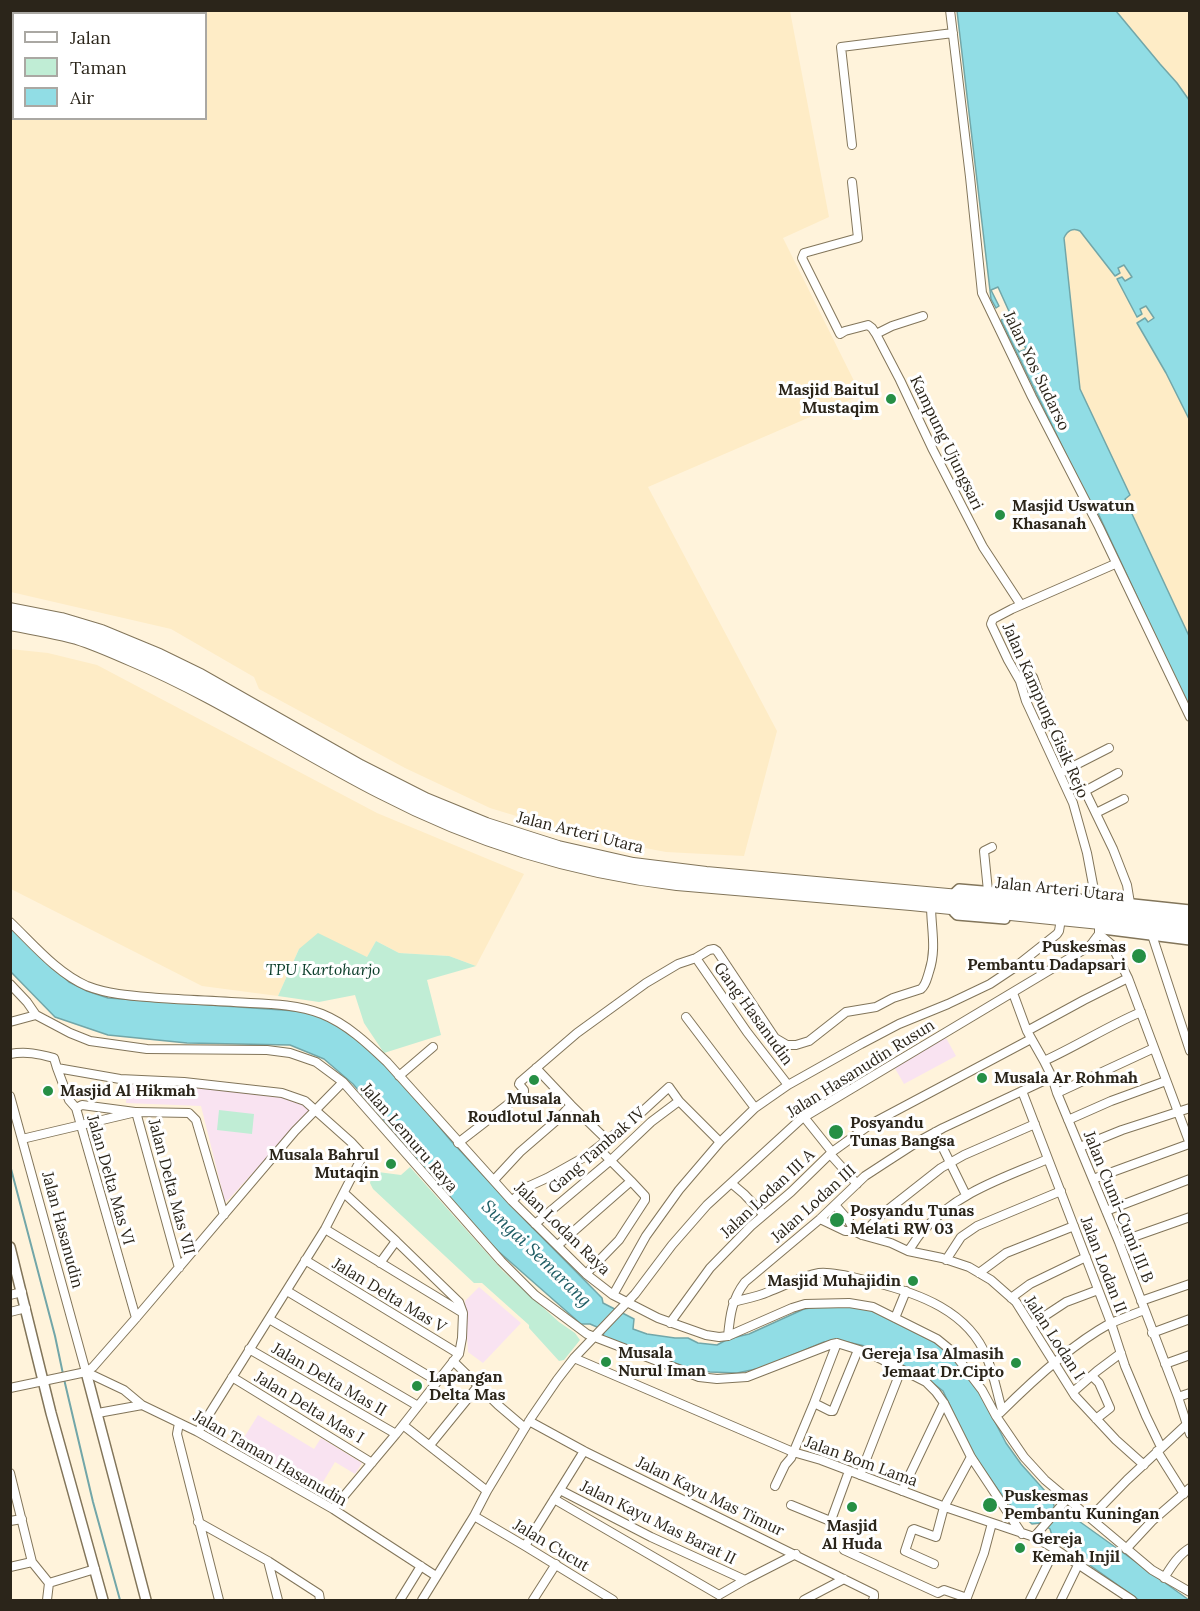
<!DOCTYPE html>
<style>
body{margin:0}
#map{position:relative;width:1200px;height:1611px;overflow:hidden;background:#fff3db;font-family:Lora,serif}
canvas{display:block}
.frame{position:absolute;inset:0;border:12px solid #2b251a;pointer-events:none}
.legend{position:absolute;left:12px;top:12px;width:195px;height:108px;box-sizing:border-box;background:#fff;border:2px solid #aaa8a3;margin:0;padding:8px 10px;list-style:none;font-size:18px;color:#2b251a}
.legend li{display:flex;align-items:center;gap:12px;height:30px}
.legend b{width:30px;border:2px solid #aaa8a3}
</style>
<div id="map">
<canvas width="1200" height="1611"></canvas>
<div class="frame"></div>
<ul class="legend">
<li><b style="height:8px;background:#fff"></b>Jalan</li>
<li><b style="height:16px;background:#c0edd5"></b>Taman</li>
<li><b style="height:16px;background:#91dde5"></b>Air</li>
</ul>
</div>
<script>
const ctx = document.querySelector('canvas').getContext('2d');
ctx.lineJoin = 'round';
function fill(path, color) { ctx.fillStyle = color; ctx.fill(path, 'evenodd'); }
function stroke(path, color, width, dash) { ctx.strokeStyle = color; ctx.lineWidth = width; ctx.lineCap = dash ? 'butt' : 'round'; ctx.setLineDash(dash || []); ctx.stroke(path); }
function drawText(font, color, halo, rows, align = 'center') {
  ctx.font = font + ' Lora,serif'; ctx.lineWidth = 6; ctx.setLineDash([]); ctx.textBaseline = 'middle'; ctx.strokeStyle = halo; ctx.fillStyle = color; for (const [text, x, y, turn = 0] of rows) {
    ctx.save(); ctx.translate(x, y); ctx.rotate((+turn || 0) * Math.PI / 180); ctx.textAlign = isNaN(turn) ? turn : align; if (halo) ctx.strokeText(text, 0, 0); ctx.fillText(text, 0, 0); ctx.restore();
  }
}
fill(new Path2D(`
 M11,10L790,11L829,217L783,238L861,395L648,487L777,731L744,856L666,852L582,836L490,808L405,768L259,689L254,677L171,629L11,592ZM14,14H206V118H14Z
 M1116,11H1189V101L1177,83L1160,64Z
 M1077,229L1080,231L1115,276L1118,268L1124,264L1132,277L1125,281L1140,309L1146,306L1154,318L1148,322L1145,318L1137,324L1166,373L1189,419V636L1125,499L1130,495L1080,389L1064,237L1067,232Z
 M10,649L48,653L97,665L377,813L524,874L476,966L449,956L399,953L376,941L367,957L299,949L278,996L202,986L11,889Z`), '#feecc6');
fill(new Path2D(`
 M945,1036L956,1056L904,1084L893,1065Z
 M127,1081L277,1094L295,1099L310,1110L229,1199L225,1202L201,1106L126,1103Z
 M479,1287L521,1323L483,1363L468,1352L465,1301Z
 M258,1415L314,1449L321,1438L362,1463L355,1474L335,1462L317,1492L240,1444Z`), '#f9e3f1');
fill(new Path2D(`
 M318,933L367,957L376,941L399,953L449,956L476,966L427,980L441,1035L384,1053L364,1023L355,995L319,1002L278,996L299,949Z
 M219,1110L254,1114L252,1134L217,1130Z
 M410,1167L503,1271L559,1322L575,1333L580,1340L564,1360L559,1361L529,1328V1325L482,1283H474L373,1189L370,1183L371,1179L378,1172L401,1175Z`), '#c0edd5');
const water = new Path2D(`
 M957,11H1116L1160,64L1177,83L1189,100V419L1166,373L1137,323L1145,318L1148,322L1154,318L1146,306L1140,309L1142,314L1137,317L1117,279L1122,277L1125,281L1132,277L1124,265L1118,268L1120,273L1115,276L1080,231C1073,227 1067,231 1064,238L1080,389L1130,495L1125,499L1189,636V708L1098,513L1093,510L1001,320L1004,318L1019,352L1026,349L998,287L991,290L999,306L996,308L991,299Z
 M10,927L69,982L87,991L108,998L311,1012L345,1029L360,1040L395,1074L452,1142L528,1223L602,1298L603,1303L634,1319L633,1329L647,1334L675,1338H688L698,1343L717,1345L728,1339L749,1334L804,1309L823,1306H845L864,1308L883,1315L951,1351L971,1376L1006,1443L1021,1464L1045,1491L1052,1496L1054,1506L1061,1513L1069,1514L1189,1600H1139L1053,1539L1050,1529L1041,1523L1032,1524L1005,1500L972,1452L943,1391L924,1376L865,1346L838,1340L824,1342L761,1368L737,1373L710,1372L692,1369L603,1338L604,1330L590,1324H581L498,1251L455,1208L402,1141L353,1084L324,1059L290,1045L187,1043L108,1035L55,1017L11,972Z`);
fill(water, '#91dde5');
stroke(water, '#72a6a8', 1.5);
stroke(new Path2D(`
 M10,1165L55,1336L63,1374
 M64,1379L93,1502L120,1600`), '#72a6a8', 2);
const minor = new Path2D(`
 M950,10L970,177L982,293L1032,397L1099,527L1190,717
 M852,145L841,47L953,33
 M852,182L858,238L804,253L802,258L840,334L845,331L868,325L872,328L876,334
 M923,316L892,326L876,334L900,380L933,450L983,547L1021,605
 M1020,681L1033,677L1047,716L1072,767
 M1060,773L1109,748
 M1118,773L1085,791L1113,849L1127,885L1130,903
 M1096,813L1124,799
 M988,891L984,851L992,847
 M1097,906L1087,853L1073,803L1026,701L1020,681L1008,660L991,624L993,619L1012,609L1115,564
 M10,922C33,944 57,973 87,986C110,995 135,996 159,998C189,1000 220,1001 250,1003C274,1004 299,1005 322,1014C347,1024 368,1044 387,1062L512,1201L586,1274L613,1295L658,1318L706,1335L719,1337L728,1336L792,1308L805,1304L849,1303L873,1307L937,1339L953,1352L982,1390L996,1416L1024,1457L1045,1480L1152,1570L1190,1592
 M1099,934L1111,944L1128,978L1190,1144
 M1152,935L1190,1051
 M696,958L747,1032L788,1085
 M10,984L27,1002L36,1015L70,1033L90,1041L147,1049L267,1050L290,1053L316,1062L343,1082L501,1261L535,1295L587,1334L699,1377L717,1379L747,1377L832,1344L837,1343L869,1353L926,1382L936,1392L944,1403L971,1457L1022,1534
 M1013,993L1027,1031L1044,1061L1052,1077L1057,1093L1119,1242L1178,1397L1190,1434
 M686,1017L755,1108
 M10,1022L36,1015
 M1027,1031L1084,1000L1128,978
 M10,1054C26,1051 39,1054 54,1058L57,1068L120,1079L184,1082L282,1093L305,1101L351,1142L363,1155L325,1229L198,1432
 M1044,1061C1077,1046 1108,1026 1141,1012
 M57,1068L69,1100L76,1108
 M536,1068L571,1105L607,1140
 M399,1076L433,1047
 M1022,1091L1111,1323L1125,1366L1146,1416L1161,1447
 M1057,1093L1154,1048
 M10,1096L86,1372
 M135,1112L82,1105L76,1108L136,1318
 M136,1112L179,1268
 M804,1117L832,1152
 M1068,1120L1111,1101L1166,1081
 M935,1132L966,1195
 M22,1139L136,1112L189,1113L196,1120L224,1215
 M458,1143L524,1092V1090L519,1084L520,1082L577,1033L646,983L678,964L696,958L709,950L714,949L717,951L775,1038L787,1045H796L809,1041L846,1012L876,1007L893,998L921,989C926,985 927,978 929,972C937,948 931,929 931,905
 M1080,1147L1122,1130L1190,1108
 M830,1154L857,1184
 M1093,1179L1189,1144
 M494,1180L520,1152L557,1120L571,1105
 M731,1183L744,1194L763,1214
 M344,1193L396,1241
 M512,1201L525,1188L547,1178L588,1155L633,1120L669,1087L679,1101L720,1142
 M835,1205L849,1221L854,1231
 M1106,1211L1190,1179
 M820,1219L845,1231H854L862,1235L891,1243L908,1251L942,1258L969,1267L991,1280L1016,1302L1075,1396L1116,1440L1144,1465
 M535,1224L611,1160L651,1122L679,1101
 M325,1229L463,1313L462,1338L459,1354L396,1434L333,1509
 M862,1235L880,1216L941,1168L964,1155L1035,1124
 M1119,1242L1190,1217
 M558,1245L631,1181L598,1148
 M908,1251C913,1245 917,1237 922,1232C955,1193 1003,1178 1048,1159
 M305,1260L459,1354
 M946,1260L961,1237L977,1226L1061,1191
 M380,1263L396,1241L459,1302L463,1313
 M979,1273L1006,1253L1074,1226
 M586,1274L619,1240L645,1200V1196L631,1181
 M287,1291L437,1381
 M10,1295L22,1292
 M613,1295L646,1236L679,1190L720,1142L755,1108L788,1085L861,1044L899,1024L948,1004L990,984L1014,968L1057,934L1059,931L1060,925
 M1011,1298L1030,1284L1086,1257
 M1141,1301L1190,1284
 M733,1302C744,1299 757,1297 768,1292C785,1286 801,1276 819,1273C834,1271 859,1279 873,1282C918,1293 969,1311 987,1358C994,1375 997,1393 1002,1410
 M10,1312L26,1308
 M895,1318L906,1291
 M269,1319L418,1406
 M670,1323L710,1268L751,1226L791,1192L832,1152L871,1124L1031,1039
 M1031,1325L1066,1302L1098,1290
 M1152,1333L1190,1319
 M728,1336C730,1315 732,1299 745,1282L820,1219L865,1176L888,1161L919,1141L943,1128L1052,1077
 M249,1349L396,1434
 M574,1358L793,1452L821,1460L945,1507L1034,1537L1055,1549L1132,1600
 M453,1361L498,1405L525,1428
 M1165,1364L1190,1355
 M86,1372L124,1390L142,1405
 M1092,1376L1099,1383L1110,1408L1096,1419
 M232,1377L372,1463
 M10,1388L86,1372L93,1367L136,1318L295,1131L343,1082
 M1073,1392L1097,1371L1121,1353
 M1178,1397L1190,1393
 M814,1403L837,1343
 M98,1413L142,1405L198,1432L333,1509L436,1576
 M1000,1413C1031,1382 1071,1345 1109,1324C1120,1319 1132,1315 1144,1310
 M529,1421L584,1451L874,1594V1597L873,1600
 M179,1423L177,1434L219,1600
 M403,1425L487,1491
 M430,1445L478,1386
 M1157,1451L1184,1494
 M10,1473L32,1562L49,1583L47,1600
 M860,1475L901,1370
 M775,1486L785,1465L791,1458L814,1403L830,1411H833L858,1350
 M560,1490L651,1537L745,1580
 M902,1491L944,1403
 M554,1499L719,1595
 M791,1505L840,1525
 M474,1516L525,1546L613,1600
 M1090,1518L1127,1480L1186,1425
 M10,1521L22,1519
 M198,1522L268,1561L319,1594L320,1600
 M830,1523L849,1471
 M1034,1537L1067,1499
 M525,1546L584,1451
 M1126,1549L1152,1521L1190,1488
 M844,1550L938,1593L944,1590L967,1598
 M268,1561L278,1600
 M934,1564L905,1551L912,1530L914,1529L936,1537L944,1507L971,1457
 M10,1567L32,1562
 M1164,1578C1171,1567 1178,1555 1190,1548
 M49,1583L95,1569
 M719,1595L745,1580L796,1554
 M400,1600L421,1566
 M422,1600L474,1516L487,1491L531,1418L557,1380L574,1358L635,1294L672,1245L707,1205L801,1119L1090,946L1099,934V924
 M533,1600L556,1564
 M804,1600L844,1579
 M966,1600L984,1553L992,1523
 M1030,1600L1055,1549
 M1061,1600L1078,1565`);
const tertiary = new Path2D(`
 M1005,919L957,915C949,909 951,895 959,889L1124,903L1190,910
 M1103,929L1190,940
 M10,1247L51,1413L103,1600
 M86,1372L146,1600`);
const trunk = new Path2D(`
 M10,610L61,620L101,632L159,656L200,676L360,767L425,800L486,825L558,848L633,865L706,874L1190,918
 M10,623C33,627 55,631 77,637C96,643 114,651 132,659C218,695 296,748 380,791C472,839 574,871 677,883L911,903L1190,931`);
stroke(minor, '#82755a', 10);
stroke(tertiary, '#82755a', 12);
stroke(trunk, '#82755a', 16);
stroke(minor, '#fff', 8);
stroke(tertiary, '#fff', 9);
stroke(trunk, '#fff', 14);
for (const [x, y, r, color] of [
 [891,399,6,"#268f45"],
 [1000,515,6,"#268f45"],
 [1139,956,8,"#268f45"],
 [982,1078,6,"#268f45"],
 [534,1080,6,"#268f45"],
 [48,1091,6,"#268f45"],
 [836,1132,8,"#268f45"],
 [391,1164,6,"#268f45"],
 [837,1220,8,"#268f45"],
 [913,1281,6,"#268f45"],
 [606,1362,6,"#268f45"],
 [1016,1363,6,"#268f45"],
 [417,1386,6,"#268f45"],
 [990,1505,8,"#268f45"],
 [852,1507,6,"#268f45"],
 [1020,1548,6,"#268f45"]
]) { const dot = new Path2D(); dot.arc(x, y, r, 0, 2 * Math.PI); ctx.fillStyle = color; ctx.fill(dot); stroke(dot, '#fff', 2); }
drawText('16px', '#2b251a', '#fff', [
 ["Jalan Yos Sudarso",1036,371,64],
 ["Kampung Ujungsari",946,443,64],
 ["Jalan Kampung Gisik Rejo",1045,711,66],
 ["Jalan Arteri Utara",580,833,14],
 ["Jalan Arteri Utara",1060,890,6],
 ["Gang Hasanudin",753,1014,54],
 ["Jalan Hasanudin Rusun",861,1069,-32],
 ["Jalan Lemuru Raya",409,1138,49],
 ["Gang Tambak IV",597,1151,-41],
 ["Jalan Delta Mas VI",110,1180,74],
 ["Jalan Delta Mas VII",171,1187,75],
 ["Jalan Lodan III A",768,1194,-43],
 ["Jalan Lodan III",814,1204,-42],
 ["Jalan Cumi-Cumi III B",1118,1207,68],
 ["Jalan Lodan Raya",562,1229,44],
 ["Jalan Hasanudin",62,1230,75],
 ["Jalan Lodan II",1103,1265,69],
 ["Jalan Delta Mas V",389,1296,31],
 ["Jalan Lodan I",1054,1338,57],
 ["Jalan Delta Mas II",329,1380,30],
 ["Jalan Delta Mas I",309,1408,31],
 ["Jalan Taman Hasanudin",270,1459,30],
 ["Jalan Bom Lama",861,1462,20],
 ["Jalan Kayu Mas Timur",710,1497,26],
 ["Jalan Kayu Mas Barat II",658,1523,26],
 ["Jalan Cucut",551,1546,31]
]);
drawText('bold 16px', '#2b251a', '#fff', [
 ["Masjid Baitul",879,390,"right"],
 ["Mustaqim",879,408,"right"],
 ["Masjid Uswatun",1012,506],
 ["Khasanah",1012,524],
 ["Puskesmas",1126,947,"right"],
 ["Pembantu Dadapsari",1126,965,"right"],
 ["Musala Ar Rohmah",994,1078],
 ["Masjid Al Hikmah",60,1091],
 ["Musala",534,1099,"center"],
 ["Roudlotul Jannah",534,1117,"center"],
 ["Posyandu",850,1123],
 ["Tunas Bangsa",850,1141],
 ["Musala Bahrul",379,1155,"right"],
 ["Mutaqin",379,1173,"right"],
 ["Posyandu Tunas",850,1211],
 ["Melati RW 03",850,1229],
 ["Masjid Muhajidin",901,1281,"right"],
 ["Musala",618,1353],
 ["Nurul Iman",618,1371],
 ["Gereja Isa Almasih",1004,1354,"right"],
 ["Jemaat Dr.Cipto",1004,1372,"right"],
 ["Lapangan",429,1377],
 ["Delta Mas",429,1395],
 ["Puskesmas",1004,1496],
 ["Pembantu Kuningan",1004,1514],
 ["Masjid",852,1526,"center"],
 ["Al Huda",852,1544,"center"],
 ["Gereja",1032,1539],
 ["Kemah Injil",1032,1557]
], 'left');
drawText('italic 16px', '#083b27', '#fff', [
 ["TPU Kartoharjo",323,970]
]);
drawText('italic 18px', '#1e5d64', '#fff', [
 ["Sungai Semarang",536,1254,44]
]);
</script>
